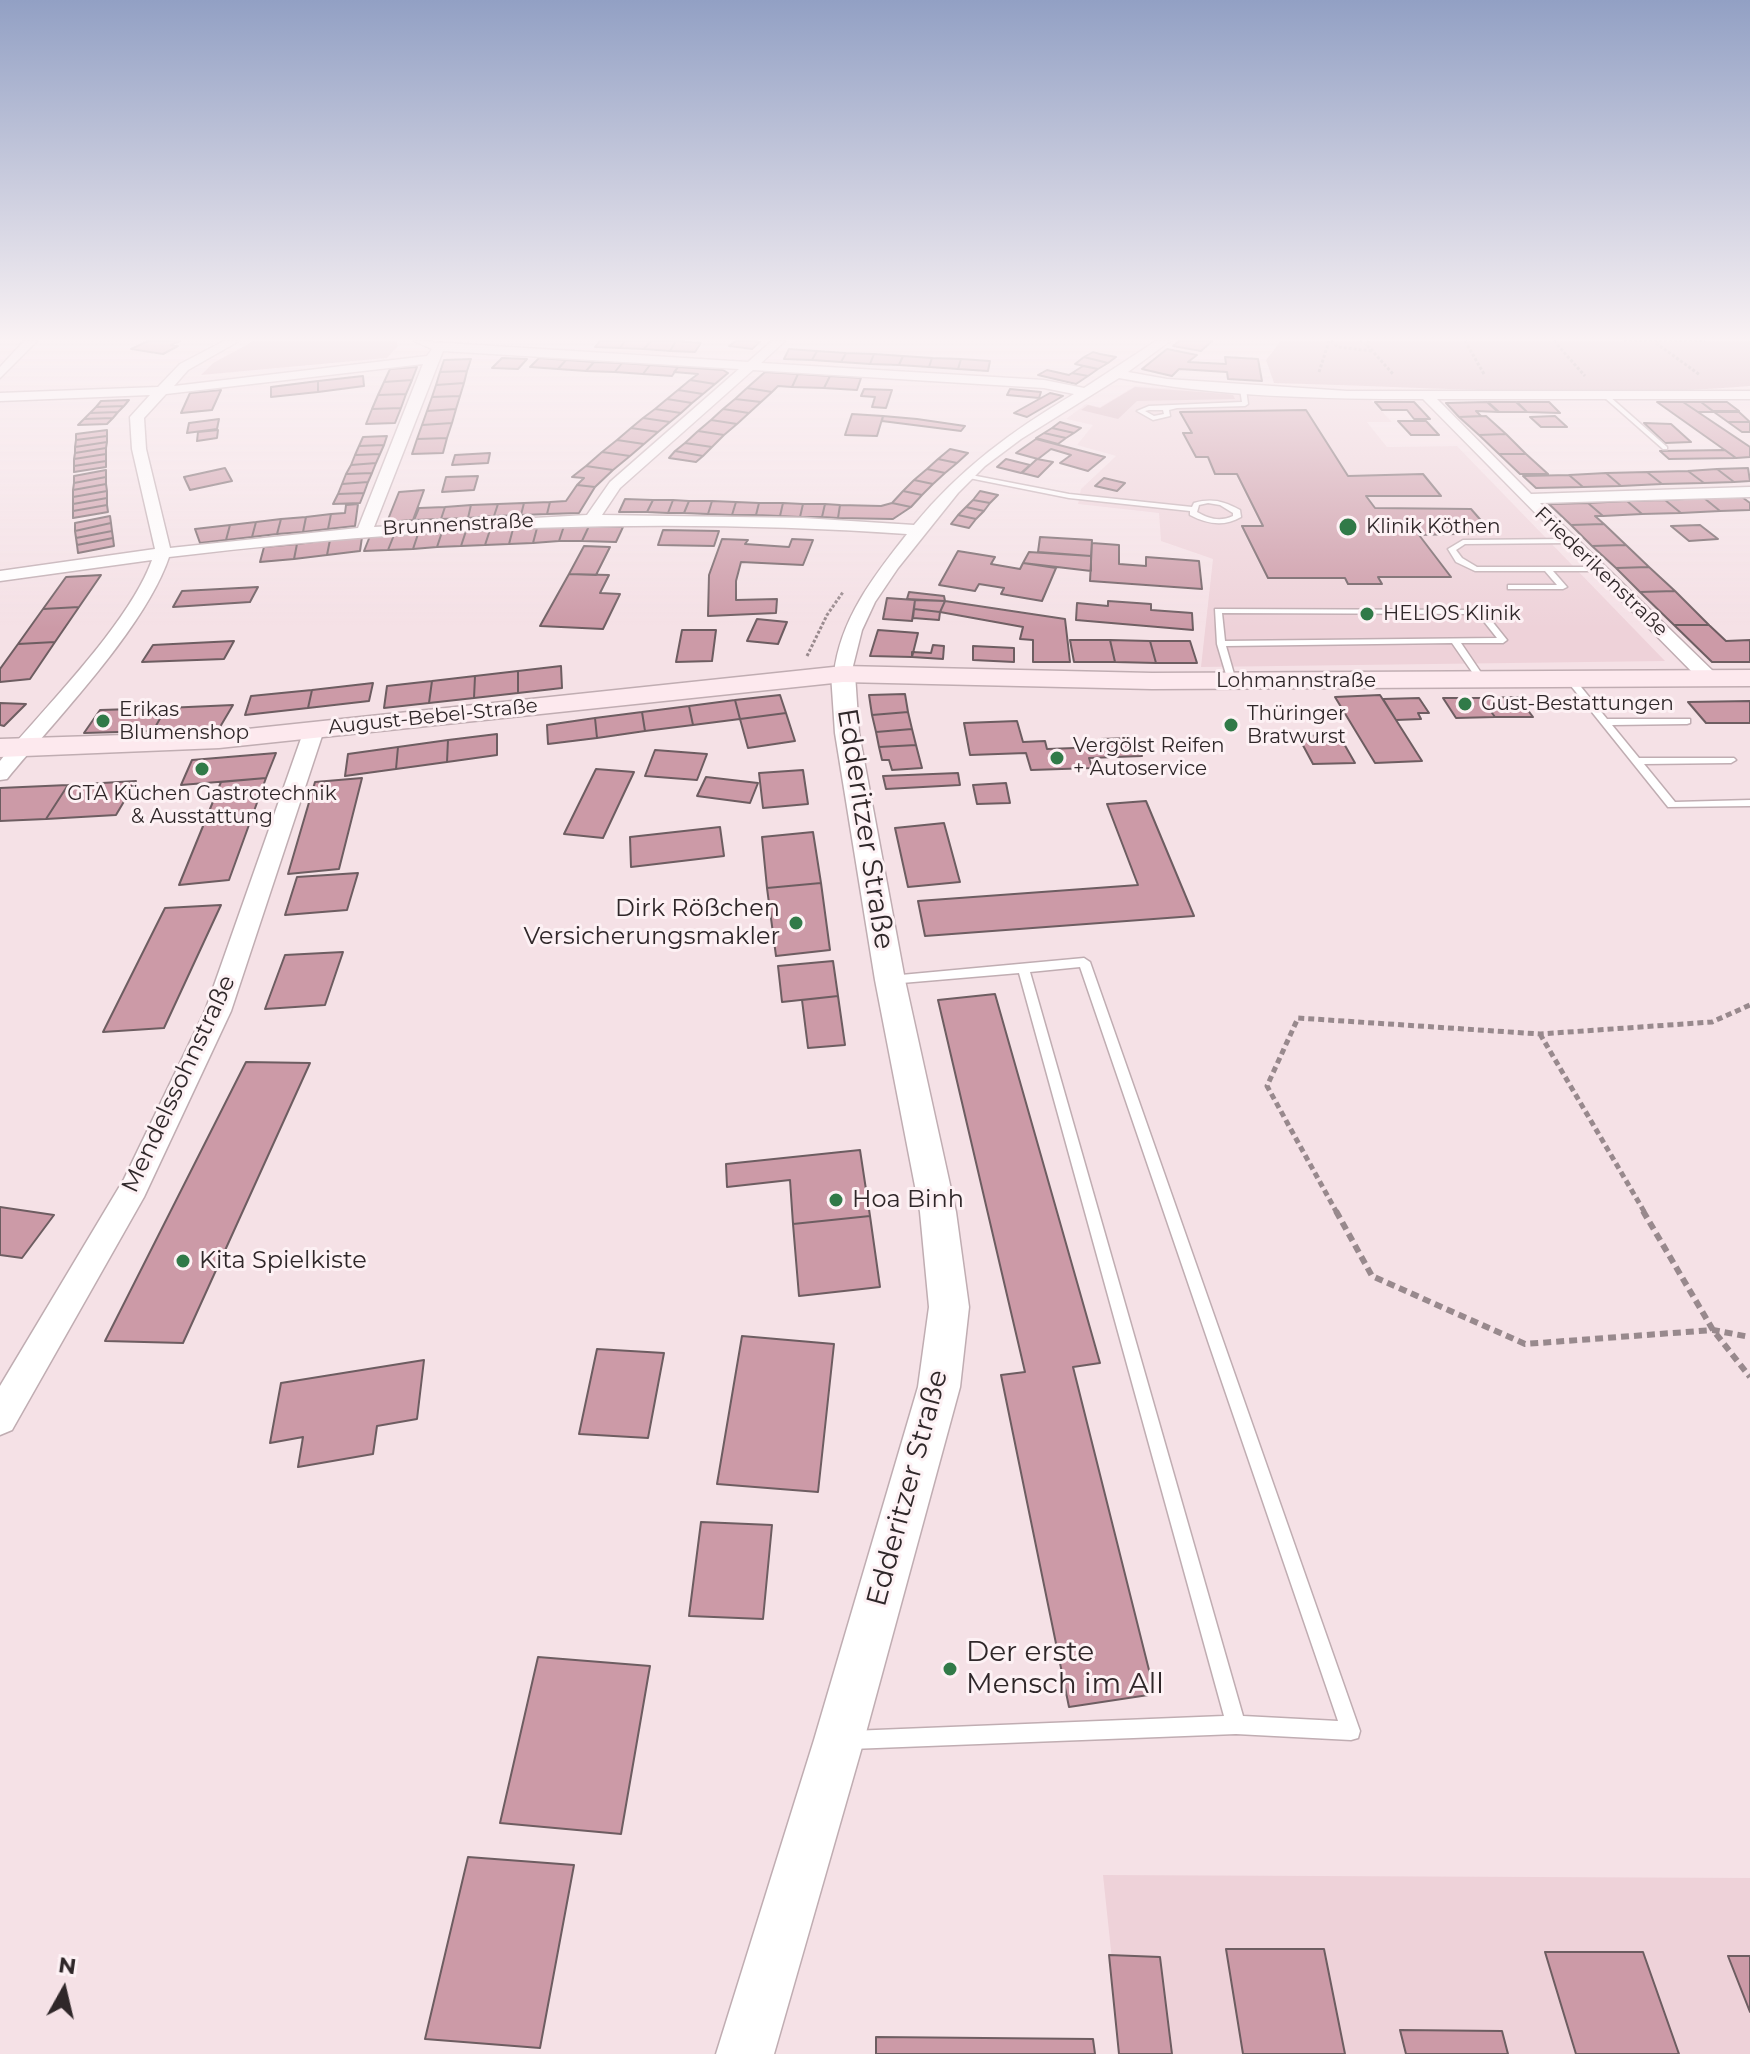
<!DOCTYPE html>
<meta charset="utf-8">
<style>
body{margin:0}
#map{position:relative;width:1750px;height:2054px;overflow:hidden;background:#f5e1e6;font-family:Montserrat,sans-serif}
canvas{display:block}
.north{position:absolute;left:24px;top:1950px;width:80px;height:80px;-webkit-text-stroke:6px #fdf1f4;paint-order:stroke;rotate:8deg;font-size:22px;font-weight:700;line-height:32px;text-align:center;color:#2f2729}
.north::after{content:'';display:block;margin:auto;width:28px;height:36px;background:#2f2729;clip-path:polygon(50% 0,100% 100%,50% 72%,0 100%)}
</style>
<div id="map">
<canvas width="1750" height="2054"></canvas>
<div class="north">N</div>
</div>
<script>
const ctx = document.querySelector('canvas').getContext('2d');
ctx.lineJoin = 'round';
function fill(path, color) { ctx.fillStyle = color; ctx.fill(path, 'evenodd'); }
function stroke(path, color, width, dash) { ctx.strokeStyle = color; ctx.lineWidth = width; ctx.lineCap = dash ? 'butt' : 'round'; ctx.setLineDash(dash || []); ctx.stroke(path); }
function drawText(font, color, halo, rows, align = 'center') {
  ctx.font = font + ' Montserrat,sans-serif'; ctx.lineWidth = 6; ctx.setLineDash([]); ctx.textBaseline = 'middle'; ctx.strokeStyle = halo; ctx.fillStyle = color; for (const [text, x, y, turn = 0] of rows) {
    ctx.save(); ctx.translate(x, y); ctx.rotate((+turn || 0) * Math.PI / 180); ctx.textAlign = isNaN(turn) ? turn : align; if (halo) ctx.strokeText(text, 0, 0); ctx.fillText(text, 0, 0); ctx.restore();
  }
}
fill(new Path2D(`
 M1135,386L1371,400L1392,422H1367L1387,447L1457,446L1665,661L1201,667L1213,559L1161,541L1159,513L1078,504L1081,489L1116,456L1077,445L1093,425L1066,419L1086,404L1100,407Z
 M1103,1875L1750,1878V2054H1122Z`), '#eed2d9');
fill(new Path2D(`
 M254,341H396L398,346L387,358L201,375L213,363Z
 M1281,341H1750V386C1596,399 1429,387 1274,383L1266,360Z
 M1135,387L1226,394L1233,395L1235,399L1137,401L1118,419L1081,410L1088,405L1100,408Z`), '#d5b2bb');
const building = new Path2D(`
 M148,341H180L171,345L178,346L163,354L131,349Z
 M600,341H625L620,348L595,347Z
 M625,341H651L644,349L620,348Z
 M651,341H676L670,351L644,349Z
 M676,341L701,343L695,352L670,351Z
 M736,341H752L760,342L752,349L729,346Z
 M1179,341H1212L1201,351L1173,346Z
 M789,349L802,350L817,351L812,360L784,359Z
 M1167,349L1197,355L1188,362L1226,364L1225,357L1258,359L1262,381L1228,379L1227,372L1179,369L1172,376L1142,369Z
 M817,351L846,353L841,362L812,360Z
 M1093,352L1100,354L1116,357L1108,363L1084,357Z
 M846,353L874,354L870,364L841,362Z
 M874,354L903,356L899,365L870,364Z
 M903,356L932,358L929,367L899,365Z
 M1084,357L1108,363L1098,369L1075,364Z
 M502,358L527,359L518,369L492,368Z
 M539,358L566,360L558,369L530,367Z
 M932,358L961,359L958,369L929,367Z
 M471,359L467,371L440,372L444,360Z
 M961,359L990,361L988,371L958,369Z
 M566,360L594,362L586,371L558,369Z
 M594,362L622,363L615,372L586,371Z
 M622,363L650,365L643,374L615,372Z
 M650,365L678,367L672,376L643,374Z
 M1083,366L1098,369L1088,376L1072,373Z
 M417,367L412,380L384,382L390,369Z
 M678,367L723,370L728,373L715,384L690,380L698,374L674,372Z
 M1047,370L1069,375L1072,373L1088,376L1076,384L1038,375Z
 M467,371L464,383L436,385L440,372Z
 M765,372L798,374L792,387L778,386L772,392L747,388Z
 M798,374L830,376L824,388L792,387Z
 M363,376L364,386L318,392V381Z
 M830,376L861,378L857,390L824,388Z
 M412,380L406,394L378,395L384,382Z
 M690,380L715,384L703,394L678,390Z
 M318,381V392L271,397V387Z
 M464,383L460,396L432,397L436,385Z
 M747,388L772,392L761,402L735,399Z
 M864,389L892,390L886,408L872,407L875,397L861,396Z
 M1010,389L1041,392L1039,398L1007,395Z
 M221,390L212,410L181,413L190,393Z
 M678,390L703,394L692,403L667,399Z
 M1050,393L1063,396L1027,417L1014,413Z
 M406,394L401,408L372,409L378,395Z
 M460,396L456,409L427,411L432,397Z
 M667,399L692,403L681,413L655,409Z
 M735,399L761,402L749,413L723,409Z
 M129,400L124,406L96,407L101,401Z
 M1375,402H1414L1430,419H1414L1407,410H1382Z
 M1487,402L1498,412L1476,411L1481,416L1459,417L1446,403Z
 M1488,402H1516L1527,412H1499Z
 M1517,402H1549L1560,413L1527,412Z
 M1657,402H1683L1750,447V457L1736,458Z
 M1683,402H1701L1714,412H1698Z
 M1701,402H1727L1739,411H1713Z
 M124,406L118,412L90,413L96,407Z
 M401,408L395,423L366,424L372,409Z
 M456,409L452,423L422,425L427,411Z
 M655,409L681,413L670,422L643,418Z
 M723,409L749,413L737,424L711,420Z
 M1306,410L1348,476L1423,474L1441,496H1366L1375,508L1471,509L1492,533L1419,535L1451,577H1378L1382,584H1348L1345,578H1268L1242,526H1263L1237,474H1215L1208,457H1196L1183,433H1192L1180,412Z
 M118,412L113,418L84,419L90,413Z
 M1714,412H1739L1750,422H1728Z
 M852,414L883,416L877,436L845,435Z
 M883,416L917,419L965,426L961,431L882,421Z
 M1486,416L1506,434L1479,435L1459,417Z
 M1555,416L1567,427H1541L1530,417Z
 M113,418L107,424L78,425L84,419Z
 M643,418L670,422L658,432L631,428Z
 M219,419L217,429L187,433L189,423Z
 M711,420L737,424L724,435L698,431Z
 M1398,421H1426L1439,435H1411Z
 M1060,422L1081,428L1074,433L1052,428Z
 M1728,422H1750V432H1742Z
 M452,423L447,438L417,439L422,425Z
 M1644,423L1671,424L1691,442L1665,443Z
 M631,428L658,432L644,444L617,440Z
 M1052,428L1074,433L1066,438L1044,433Z
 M107,430V436L76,440V434Z
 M218,430L217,438L197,441L198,432Z
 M698,431L724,435L712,447L685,443Z
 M1044,433L1066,438L1058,444L1036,438Z
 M1506,434L1526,454H1499L1479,435Z
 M107,436V442L75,447L76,440Z
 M387,436L384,445L359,446L363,437Z
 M447,438L443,453L412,454L417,439Z
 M1036,439L1105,457L1088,471L1060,463L1071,455L1051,449L1038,459L1016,453Z
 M617,440L644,444L630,456L602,452Z
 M107,442L106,448L75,453V447Z
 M685,443L712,447L703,456L675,451Z
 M384,445L380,454L355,455L359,446Z
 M106,448V454L74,459L75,453Z
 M950,449L968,453L957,463L938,459Z
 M1725,450L1736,458L1669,459L1660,451Z
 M675,451L703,456L696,462L669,458Z
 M602,452L630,456L613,470L586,466Z
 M490,453L488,463L452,465L455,455Z
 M106,454V461L74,466V459Z
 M380,454L376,463L351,465L355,455Z
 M1499,454H1526L1548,474H1520Z
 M938,459L957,463L945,473L927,469Z
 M1006,459L1030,465L1021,473L997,467Z
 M1037,459L1053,462L1038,477L1022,473Z
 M106,461V467L74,472V466Z
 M376,463L372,473L346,474L351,465Z
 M586,466L613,470L595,487L577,485L584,478L572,477Z
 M225,468L232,481L190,490L184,477Z
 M1748,468L1750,481L1734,482L1717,469Z
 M927,469L945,473L933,484L914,480Z
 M1717,469L1734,482L1704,483L1688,471Z
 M106,470V477L74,483V476Z
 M1688,471L1704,483L1662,484L1647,472Z
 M1647,472L1662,484L1621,486L1606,473Z
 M372,473L368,482L342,484L346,474Z
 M1606,473L1621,486L1583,487L1569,475Z
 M1569,475L1583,487L1536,488L1523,476Z
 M478,476L474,490L442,492L446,477Z
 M106,477V484L73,490L74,483Z
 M1104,478L1125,483L1117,491L1095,486Z
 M914,480L933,484L922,495L903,491Z
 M368,482L364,493L338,494L342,484Z
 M106,484L107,491L73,497V490Z
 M577,485L595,487L579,513L547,514L550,502L566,501Z
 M424,490L413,520L387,522L399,492Z
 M107,491V498L73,504V497Z
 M903,491L922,495L911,507L892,503Z
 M980,491L998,495L990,503L973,500Z
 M364,493L360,503L333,504L338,494Z
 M1742,497L1750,503V510L1720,511L1704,498Z
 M107,498V505L73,511V504Z
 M1704,498L1720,511L1681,513L1665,500Z
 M625,499L653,500L647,512H619Z
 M653,500H673L668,513L647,512Z
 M673,500L689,501L684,513H668Z
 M973,500L990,503L984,511L966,507Z
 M1665,500L1681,513L1642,514L1627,501Z
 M689,501H712L708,514L684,513Z
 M712,501L736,502L732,515L708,514Z
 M1627,501L1642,514L1603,516L1588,503Z
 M550,502L547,514L521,515L524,503Z
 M736,502L759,503L756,515H732Z
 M524,503L521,515L494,516L498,504Z
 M759,503H783L780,516L756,515Z
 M783,503L803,504L800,517L780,516Z
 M892,503L911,507L893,519L838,518L840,505L881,506Z
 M1588,503L1603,516H1595L1604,524L1571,525L1549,504Z
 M358,504L355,526L328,529L331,514L345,513L346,505Z
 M498,504L494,516L468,518L471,505Z
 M803,504H825L822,517H800Z
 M825,504L840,505L838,518L822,517Z
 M107,505L108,512L73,518V511Z
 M471,505L468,518L441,519L445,507Z
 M445,507L441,519L414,520L419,508Z
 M966,507L984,511L976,519L958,515Z
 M331,514L328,529L303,532L306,517Z
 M958,515L976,519L969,528L951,524Z
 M110,516L111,523L75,531V523Z
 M306,517L303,532L277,534L281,519Z
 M281,519L277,534L252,537L256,522Z
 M256,522L252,537L226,540L230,525Z
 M111,523L112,531L76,538L75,531Z
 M1604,524L1626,545L1592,546L1571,525Z
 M230,525L226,540L200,543L195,529Z
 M1700,525L1718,539L1689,541L1671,526Z
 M564,526H589L582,541H559Z
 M564,526L559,541L533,543L537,528Z
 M589,526L623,527L616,542L582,541Z
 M537,528L533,543L509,544L513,529Z
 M513,529L509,544L485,545L490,530Z
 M490,530L485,545L461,546L466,531Z
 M663,530L719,531L714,546L658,545Z
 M112,531L113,538L77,545L76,538Z
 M466,531L461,546L437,547L442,532Z
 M442,532L437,547L413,549L418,534Z
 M418,534L413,549L388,550L394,535Z
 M394,535L388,550L364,551L370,536Z
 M362,537L360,551L327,555L330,540Z
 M1040,537L1092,540L1091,556L1038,552Z
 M113,538L114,546L78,553L77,545Z
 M722,539L748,540L745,544L789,547L792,539L813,540L803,565L741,562L736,581V600L777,599L776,613L708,616L709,575Z
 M330,540L327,555L294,559L297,544Z
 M1092,543L1119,545V564L1146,566V557L1199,561L1202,589L1090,581Z
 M297,544L294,559L260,562L264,547Z
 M1626,545L1649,567L1616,568L1592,546Z
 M584,546L610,547L596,575L569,574Z
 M958,551L995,557L991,564L1020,569L1023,563L1056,568L1042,601L1001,594L1004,588L979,584L975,591L939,585Z
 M1029,552L1091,556V571L1023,563Z
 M1649,567L1675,591L1640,592L1616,568Z
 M569,574L609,575L600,593L620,594L603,629L540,626Z
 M101,575L79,607L43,609L66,577Z
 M258,587L250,602L173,607L182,591Z
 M1675,591L1709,625H1674L1640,592Z
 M909,592L944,596L945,601L907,599Z
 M887,598L915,600L912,621L883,619Z
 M915,600L945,601L940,612L914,609Z
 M945,601L1065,619L1070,662H1033V640L1020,639L1023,627L940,612Z
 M1108,601L1151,604V610L1192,613L1193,630L1076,620L1077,603L1108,606Z
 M79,607L55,642L18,644L43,609Z
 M914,609L940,612L939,620L913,618Z
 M757,619L787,622L778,644L747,641Z
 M1674,625H1709L1726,641L1750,640V662H1712Z
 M682,630H716L712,661L676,662Z
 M878,630L918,633L912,657L870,656Z
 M1070,640H1110L1115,662H1074Z
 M1110,640L1150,641L1156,663L1115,662Z
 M234,641L224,659L142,662L153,645Z
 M1150,641H1190L1197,663H1156Z
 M55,642L30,679L0,682V669L18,644Z
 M933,645L944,646L943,659L912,657V652L931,653Z
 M973,646L1014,648V662L973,660Z
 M561,666L562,688L518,693V671Z
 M518,671V693L474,698L475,676Z
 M475,676L474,698L429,703L432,681Z
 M432,681L429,703L384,708L387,686Z
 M373,683L369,701L308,708L312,690Z
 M312,690L308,708L245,715L251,696Z
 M905,694L908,712L872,715L869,695Z
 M780,695L786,713L740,719L735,700Z
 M1380,695L1396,720L1422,761L1375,763L1335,697Z
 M1518,697L1533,717H1495L1481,698Z
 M1419,698L1429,713H1418L1421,719L1396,720L1383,699Z
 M1443,698H1481L1495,717L1456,718Z
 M735,700L740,719L693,725L689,706Z
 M1750,701V723H1706L1688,702Z
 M0,703L26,704L4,726L0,725Z
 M233,705L220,727L153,731L166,708Z
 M689,706L693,725L645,731L642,712Z
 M166,708L153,731L84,733L100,710Z
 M642,712L645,731L597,738L595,718Z
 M908,712L912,729L876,732L872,715Z
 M786,713L795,741L748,748L740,719Z
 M595,718L597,738L548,744L547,725Z
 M1017,721L1023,742L1045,741L1047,749L1103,747L1100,739L1135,738L1142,756L1089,758L1092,768L1031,770L1026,753L970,755L964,723Z
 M912,729L916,745L879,747L876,732Z
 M497,734V755L447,762L448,740Z
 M1339,735L1355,763L1313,764L1298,736Z
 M448,740L447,762L396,769L398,747Z
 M916,745L922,768L892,770L889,760H882L879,747Z
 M398,747L396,769L345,776L348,754Z
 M655,750L707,754L697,780L645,776Z
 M276,753L266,778L181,785L192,760Z
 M596,769L634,772L603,838L564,834Z
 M803,770L808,804L763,808L759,773Z
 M958,773L960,785L886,789L883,776Z
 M706,777L758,783L750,803L697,796Z
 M266,778L229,880L179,885L221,782Z
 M362,778L339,869L288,874L315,782Z
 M136,781L116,815L46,819L68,785Z
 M1006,783L1010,803L977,804L973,785Z
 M68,785L46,819L0,821V788Z
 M1146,801L1194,916L925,936L918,901L1138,885L1107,804Z
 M944,823L960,882L908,887L895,828Z
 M720,827L724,856L631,867L630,837Z
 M813,832L821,883L767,888L762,837Z
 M358,873L347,910L285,915L297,877Z
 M821,883L830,950L776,956L767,888Z
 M221,905L164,1028L103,1032L165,908Z
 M343,952L325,1005L265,1009L285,955Z
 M833,961L838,996L782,1002L778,966Z
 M995,994L1100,1363L1073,1367L1155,1694L1069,1707L1001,1375L1025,1372L938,1000Z
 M838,996L845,1045L808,1048L802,1000Z
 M246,1062L310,1063L183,1343L105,1341Z
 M860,1150L870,1216L793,1224L790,1180L727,1187L726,1164Z
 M0,1207L54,1215L22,1258L0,1255Z
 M870,1216L880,1287L799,1296L793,1224Z
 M742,1336L834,1344L818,1492L717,1484Z
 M597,1349L664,1353L648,1438L579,1434Z
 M424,1360L417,1419L377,1426L373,1454L298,1467L303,1437L270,1443L281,1383Z
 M701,1522L772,1525L763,1619L689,1616Z
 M538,1657L650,1666L621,1834L500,1823Z
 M468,1857L574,1865L540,2048L425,2039Z
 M1226,1949H1324L1345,2054H1243Z
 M1545,1952H1643L1679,2054H1576Z
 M1109,1955L1160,1957L1172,2054H1119Z
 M1728,1956H1750V2012Z
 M1400,2030L1502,2031L1508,2054H1406Z
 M876,2037L1093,2039L1095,2054H876Z`);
fill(building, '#cc9aa7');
stroke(building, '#6d5d61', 2);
const service = new Path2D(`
 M1243,387L1246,389L1248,404L1245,406L1177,408L1169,410L1170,416L1153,420L1137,411L1149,406L1242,402L1240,389ZM1149,410H1163L1164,414L1154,416L1145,411Z
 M1605,396H1609L1667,447V449H1663L1605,398Z
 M966,474L1069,494L1192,507L1194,503C1212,498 1223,501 1240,510L1241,517C1224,527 1207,524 1190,515V511L1069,498L964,477L963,476ZM1208,503L1220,505L1233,513V516C1220,522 1209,519 1197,512L1199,505Z
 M1569,539H1572V543L1465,544L1456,550L1462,558L1477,567H1597L1601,569L1597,571H1553L1567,587L1563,589H1508V585H1557L1545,571H1475L1456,562L1448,549L1463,540Z
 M1215,609L1480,610H1483L1507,640L1503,643H1461L1486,680L1482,683L1479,682L1452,643L1226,646L1236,681L1232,684L1228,681L1217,644ZM1222,613L1478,614L1497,638L1225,641Z
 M1570,676L1573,677L1607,719H1690V723L1687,724L1612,725L1639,758H1734L1736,760L1731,763L1644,764L1675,802L1750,800V806L1668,807L1567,681L1566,679Z
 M1084,958L1090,962L1360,1731L1358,1738L1351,1740L1236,1734L851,1749L844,1747L842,1740L844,1733L851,1731L1224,1716L1019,973L890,984L884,980L890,976ZM1080,967L1338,1721L1243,1716L1030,972Z`);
const minor = new Path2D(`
 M24,341H37L0,378V367Z
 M224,341H239L188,370L174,386L427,356L432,349L414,341L748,362L772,341H785L761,363L1044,380L1084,388L1156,341H1170L1128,372L1167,379L1347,391H1750V399H1437L1531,494L1750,487V497L1540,503L1716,674L1718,678L1709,684L1702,682L1423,399C1322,399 1218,397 1119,378L1021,439L985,466L958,493L898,568L875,602L862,630L850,678H836L834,674C840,619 874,576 907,534C660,517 415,527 169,557C145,628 56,719 7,779L0,780V761C45,707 129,624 152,560L0,581V571L155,549L132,449L130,417L150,395L0,401V393L158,387L180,364ZM443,351L739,369L610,482L587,515L374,527ZM423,364L358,528L170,548L146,449L144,418L166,394ZM753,370L1044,388L1074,394C1013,430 960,469 914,525L803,518L602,515L620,488Z
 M314,724L324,730L231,1011L144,1197L12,1430L0,1435V1386L124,1179L205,1011L304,730Z`);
const tertiary = new Path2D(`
 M843,667L851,669L855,674L859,733L905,980L956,1212L969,1307L960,1387L864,1740L774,2054H716L814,1740L918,1387L929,1307L920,1212L875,980L835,733L831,674L835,669Z`);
const secondary = new Path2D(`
 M843,666L1152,673L1750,670V686L1152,689L843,682L219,748L0,757V739L219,732Z`);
stroke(service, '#c0adb2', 3);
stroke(minor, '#c0adb2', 3);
stroke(tertiary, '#c0adb2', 3);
stroke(secondary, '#c0adb2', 3);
stroke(new Path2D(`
 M1331,341L1338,347L1372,351
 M1360,341L1367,345
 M1369,341L1367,345L1393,374
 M1465,341L1484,374
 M1554,341L1585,376
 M1624,341H1705
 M1656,343L1700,375
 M1319,372L1329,341
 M807,656L827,615L843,592`), '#98898d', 3, [3, 2]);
stroke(new Path2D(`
 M1540,1034L1645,1213
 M1337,1213L1267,1086L1298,1018L1540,1034L1712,1022L1750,1005`), '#98898d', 5, [6, 4]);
stroke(new Path2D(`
 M1336,1211L1372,1276L1525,1344L1713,1330L1750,1337
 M1643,1211L1713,1330L1750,1377`), '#98898d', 6, [8, 5]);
fill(service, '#fff');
fill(minor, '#fff');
fill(tertiary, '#fff');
fill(secondary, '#fde9ee');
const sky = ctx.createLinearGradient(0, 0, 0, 629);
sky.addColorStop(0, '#92a0c4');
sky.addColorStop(0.54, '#faf2f4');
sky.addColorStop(1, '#faf2f400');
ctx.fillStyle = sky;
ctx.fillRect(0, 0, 1750, 629);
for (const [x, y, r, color] of [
 [1348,527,10,"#317a48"],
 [1367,614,8,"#317a48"],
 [1465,704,8,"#317a48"],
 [103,721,8,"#317a48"],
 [1231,725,8,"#317a48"],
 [1057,758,8,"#317a48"],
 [202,769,8,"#317a48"],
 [796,923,8,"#317a48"],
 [836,1200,8,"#317a48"],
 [183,1261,8,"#317a48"],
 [950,1669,8,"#317a48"]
]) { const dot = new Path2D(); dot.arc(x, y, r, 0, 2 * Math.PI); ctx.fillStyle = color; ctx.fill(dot); stroke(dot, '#fdf1f4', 3); }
drawText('20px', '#2f2729', '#fdf1f4', [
 ["Brunnenstraße",458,525,-3],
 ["Friederikenstraße",1601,572,44],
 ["Lohmannstraße",1296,681],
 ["August-Bebel-Straße",433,717,-6]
]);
drawText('20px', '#2f2729', '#fdf1f4', [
 ["Klinik Köthen",1366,527],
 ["HELIOS Klinik",1383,614],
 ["Gust-Bestattungen",1481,704],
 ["Erikas",119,710],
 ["Blumenshop",119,733],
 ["Thüringer",1247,714],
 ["Bratwurst",1247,737],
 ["Vergölst Reifen",1073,746],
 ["+ Autoservice",1073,769],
 ["GTA Küchen Gastrotechnik",202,794,"center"],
 ["& Ausstattung",202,817,"center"]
], 'left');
drawText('24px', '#2f2729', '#fdf1f4', [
 ["Dirk Rößchen",780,909,"right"],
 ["Versicherungsmakler",780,937,"right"],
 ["Hoa Binh",852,1200],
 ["Kita Spielkiste",199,1261]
], 'left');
drawText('24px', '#2f2729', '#fdf1f4', [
 ["Mendelssohnstraße",179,1084,-65]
]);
drawText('28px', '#2f2729', '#fdf1f4', [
 ["Edderitzer Straße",865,829,81],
 ["Edderitzer Straße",908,1488,-75]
]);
drawText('28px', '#2f2729', '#fdf1f4', [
 ["Der erste",966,1653],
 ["Mensch im All",966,1685]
], 'left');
</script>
